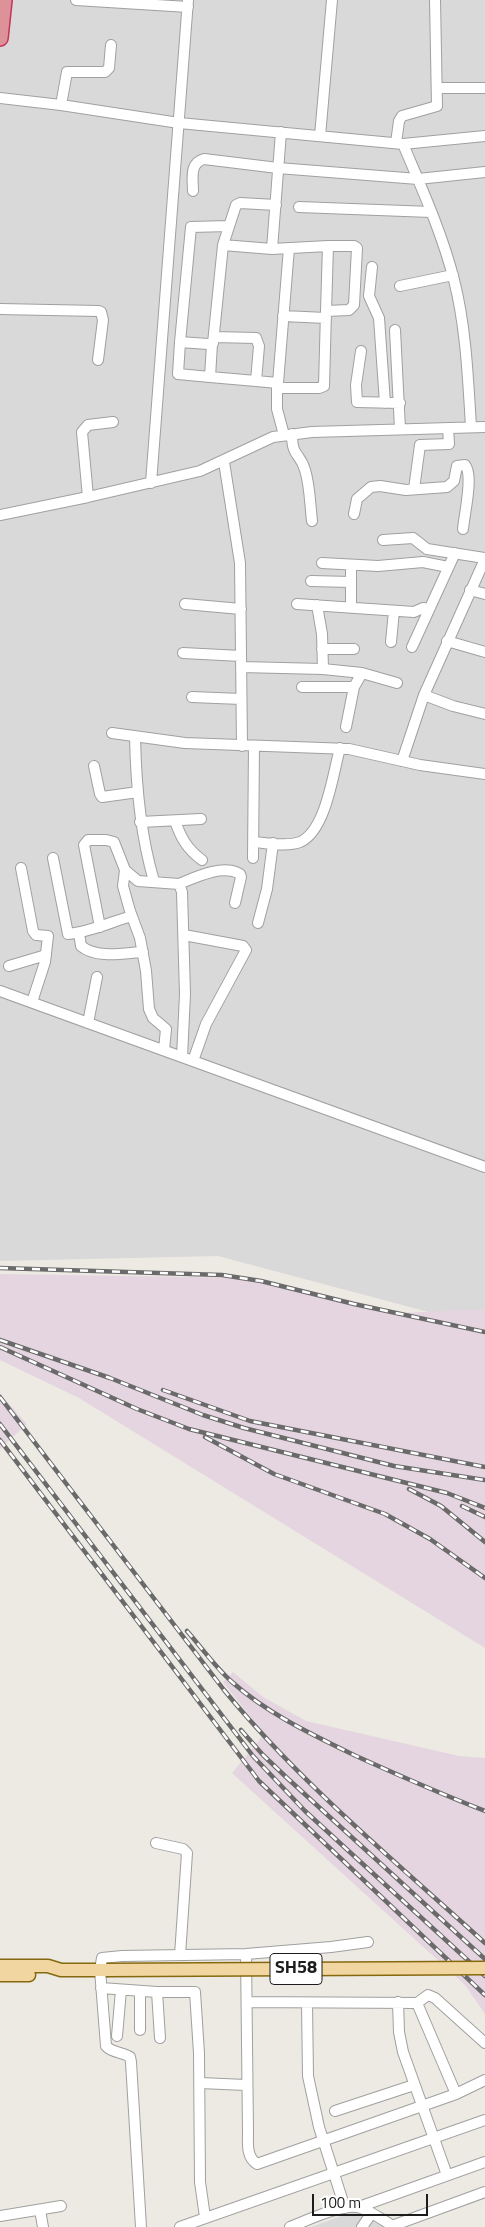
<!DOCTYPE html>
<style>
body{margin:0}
#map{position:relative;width:485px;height:2227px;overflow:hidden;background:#eceae2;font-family:"Titillium Web",sans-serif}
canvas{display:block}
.scale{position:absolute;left:312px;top:2194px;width:116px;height:22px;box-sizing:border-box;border:2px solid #1c1c1c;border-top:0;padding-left:6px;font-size:15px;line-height:18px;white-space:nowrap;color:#1c1c1c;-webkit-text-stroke:4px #fff;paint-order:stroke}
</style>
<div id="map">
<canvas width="485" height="2227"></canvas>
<div class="scale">100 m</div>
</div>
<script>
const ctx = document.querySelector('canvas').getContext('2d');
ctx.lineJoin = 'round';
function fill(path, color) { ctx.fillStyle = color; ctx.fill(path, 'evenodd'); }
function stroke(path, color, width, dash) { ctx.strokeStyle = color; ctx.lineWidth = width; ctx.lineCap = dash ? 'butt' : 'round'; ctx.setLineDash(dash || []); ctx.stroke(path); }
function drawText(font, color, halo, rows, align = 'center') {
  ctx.font = font + ' "Titillium Web",sans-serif'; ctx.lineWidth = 4.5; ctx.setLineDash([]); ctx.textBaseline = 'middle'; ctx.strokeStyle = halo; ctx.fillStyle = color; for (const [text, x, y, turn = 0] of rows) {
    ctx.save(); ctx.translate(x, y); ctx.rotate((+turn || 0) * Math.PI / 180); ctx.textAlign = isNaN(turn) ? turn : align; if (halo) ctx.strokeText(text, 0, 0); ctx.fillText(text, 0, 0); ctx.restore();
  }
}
fill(new Path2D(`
 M0,0H485V1327L218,1256L0,1261Z
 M355,2211H359L386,2227H311Z`), '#dad9d9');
fill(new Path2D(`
 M0,1274L257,1278L403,1313L485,1309V1648L79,1398L0,1360Z
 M0,1394L27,1424L0,1449Z
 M233,1672L263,1697L306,1721L459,1756L485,1758V2014L465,1985L232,1773L264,1734L223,1682Z`), '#e5d5e0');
const minor = new Path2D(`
 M76,0L188,7
 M437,88H485
 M0,98L61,105L179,123L403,144L485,136
 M61,105L67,72H105L109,68L111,45
 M320,136L332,0
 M396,143L399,121L402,116L437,106L435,0
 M403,144C422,189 442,233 454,280C466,327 468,378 471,427
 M193,191C193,179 189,163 204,159L278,168L418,179L485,172
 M299,207L431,212
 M229,226L191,227L180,342L208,344L213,343L223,245L272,249L281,132
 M223,245L236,205L240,203L276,205
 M272,249L328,246L326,311L349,310L354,305L357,248L354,246H328
 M372,267L369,296L379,318L385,403
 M400,286L453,275
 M0,309L99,311L101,312L103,320L98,360
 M283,316L326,318
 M395,330L400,429
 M180,342L178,374L210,377
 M212,344L210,377L256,381L259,346L256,338L214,337
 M361,351L356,385L357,402L400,403
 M256,381L278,383L277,388
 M278,383L289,248
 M292,434C292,458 300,452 305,470C310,486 310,504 312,521
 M284,435L277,409V388H319L324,386L326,311
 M224,462L240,563L242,746
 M151,483L188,0
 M414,489L420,445L449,444L448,428
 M88,497L82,432L88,425L113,422
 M354,514L357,499L371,487L380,486L406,490L447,487L454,481L457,466L465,465C474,475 464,515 463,529
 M0,515L88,497L200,471L273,437L312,432L485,427
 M383,540L413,538L427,549L485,558
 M322,563L378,566L423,562L448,567
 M311,581L351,582
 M470,590L485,594
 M185,604L241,609
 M297,604L414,612L423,608L429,609
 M317,605L322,634L323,669
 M351,607V565
 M447,641L485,652
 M391,642L394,611
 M412,647L455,553
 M322,649H354
 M183,653L241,656
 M241,667L323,669L362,673L397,683
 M302,687H354
 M424,695L453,706L485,714
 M192,697L241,699
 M346,727L354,687L362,673
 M112,733L185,743L349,749L420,765L485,774
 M135,737C136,786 140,834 154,881
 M402,761L424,695L485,559
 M94,766L100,794L102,797L138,792
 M175,821C181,838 187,849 202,860
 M140,822L201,819
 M254,842C267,843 287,847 300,842C326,831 333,773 340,748
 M53,858L68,934C91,932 110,922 132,916
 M253,858L254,746
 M21,868L33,931L36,935L48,936L45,962L32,1002
 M125,870L123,886L130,911L140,938L146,971L149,1009L153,1018L166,1029L164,1050
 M179,884C196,877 222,864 240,874L241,877L235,903
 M258,923L267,889L273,843
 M100,927L84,845L88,840H106L114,842L125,870L138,881L179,884L182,892L185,994L182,1057
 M79,933L81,946C97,959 124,953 143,952
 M184,935L243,946L246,950L206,1024L193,1061
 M9,966L46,955
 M0,991L485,1167
 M88,1023L97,977
 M156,1843L183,1849L187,1853L180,1955
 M246,1954L248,2131C248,2143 246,2157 257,2164L456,2094L485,2080
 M101,1988L157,1992H195L199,2053L200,2182L205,2217
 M157,1992L160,2038
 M247,2002L417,2003L456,2094
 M398,2002L399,2032L403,2052L447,2175
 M307,2003L308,2076L319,2127L345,2208
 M417,2003L428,1995L435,1998L485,2043
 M140,2030V1991
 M117,2036L121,1990
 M200,2083L246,2085
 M335,2111L414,2085
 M359,2207L485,2162
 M40,2210L43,2227
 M0,2216L61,2206
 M392,2226L485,2192
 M141,2227L131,2062L130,2057C123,2052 112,2053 106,2046L100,1970L102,1958L122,1956L246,1954L331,1947L368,1942
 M180,2227L485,2120
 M290,2227C306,2221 345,2202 361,2208C372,2212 384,2221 395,2227
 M362,2227L371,2214`);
const major = new Path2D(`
 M0,1966H48L61,1970H107
 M0,1975H29`);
const highway = new Path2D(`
 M0,38L4,0`);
stroke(minor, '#a0a0a0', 12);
stroke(major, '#86690e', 15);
stroke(highway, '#c63459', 18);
stroke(minor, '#fff', 10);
stroke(major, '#f2d6a1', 12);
stroke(highway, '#dd9198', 15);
const rail = new Path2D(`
 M0,1268L222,1275L261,1281L354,1304L485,1332
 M0,1340L110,1378L203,1415L244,1428L394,1466L485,1480
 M0,1347L137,1409L189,1429L447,1493L485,1508
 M163,1390L250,1421L485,1467
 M0,1397L224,1690C301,1784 396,1862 485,1943
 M0,1424L253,1756L305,1811L485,1976
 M205,1437L274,1474L385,1514L430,1539L485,1578
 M0,1440L259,1781L485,1995
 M409,1489L441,1506L485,1542
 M462,1506L485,1517
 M187,1631C202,1648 215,1667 232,1682C268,1714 313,1735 356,1756C398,1775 441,1794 485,1811
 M241,1730L263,1755L286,1777L485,1959`);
stroke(rail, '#6a6a6a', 4.5);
stroke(rail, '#fff', 2.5, [8]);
const majorBridge = new Path2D(`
 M107,1970L485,1968`);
stroke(majorBridge, '#86690e', 15, []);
stroke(majorBridge, '#f2d6a1', 12);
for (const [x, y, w] of [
 [296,1969,52]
]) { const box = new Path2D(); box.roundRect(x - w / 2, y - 15.5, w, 31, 4); ctx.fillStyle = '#fff'; ctx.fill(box); stroke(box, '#1c1c1c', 1); }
drawText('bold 18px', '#1c1c1c', null, [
 ["SH58",296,1969]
]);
</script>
